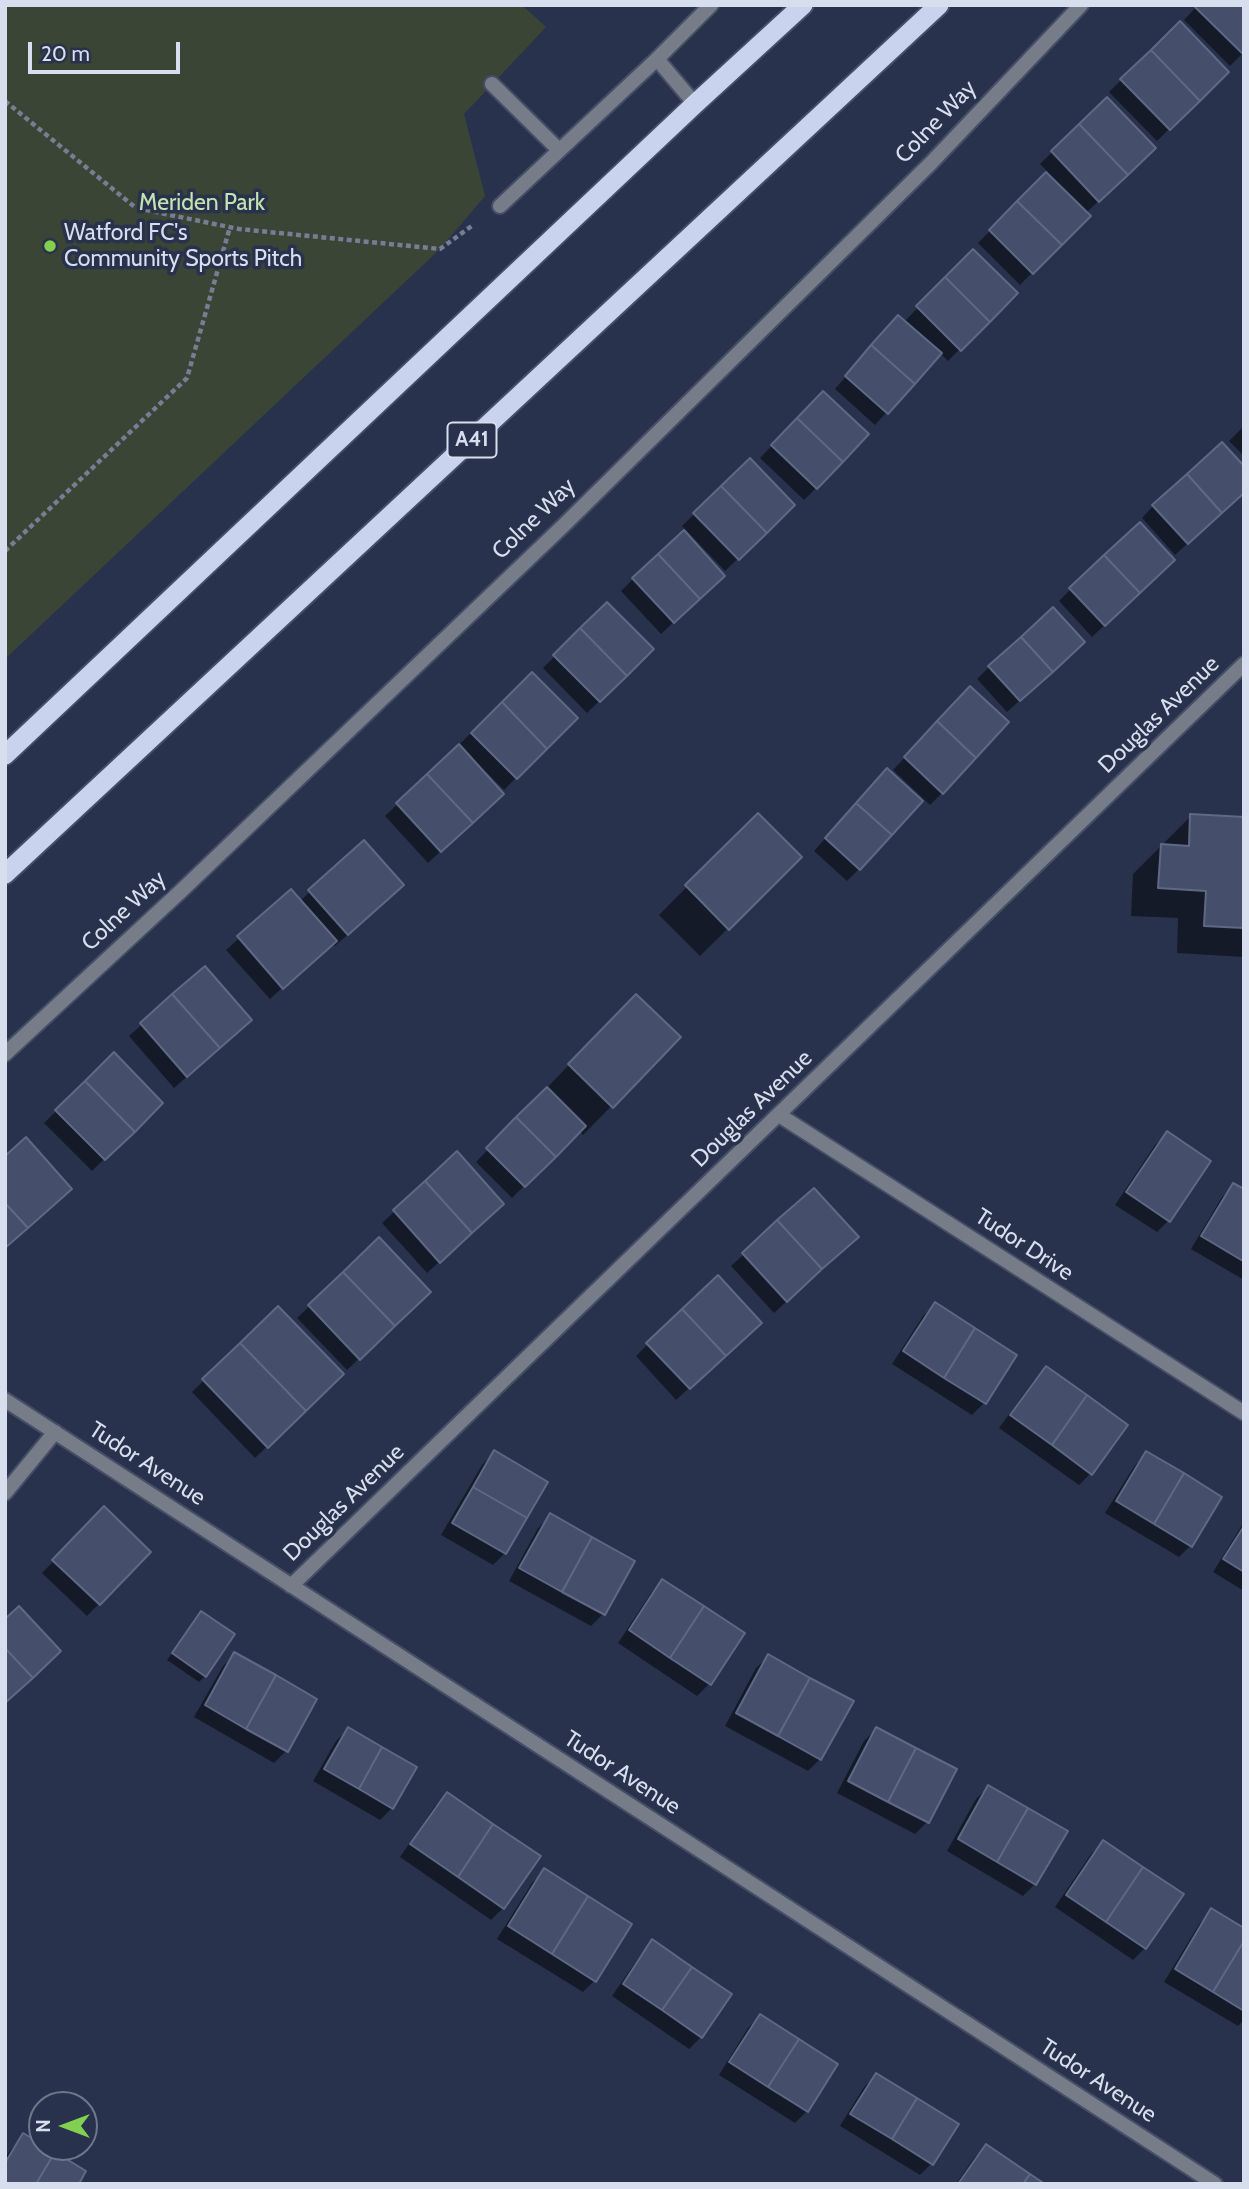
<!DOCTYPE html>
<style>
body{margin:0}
#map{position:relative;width:1249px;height:2189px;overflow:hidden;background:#29324c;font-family:Cabin,sans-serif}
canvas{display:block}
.frame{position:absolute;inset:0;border:7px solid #d7deee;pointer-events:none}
.north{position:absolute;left:28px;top:2091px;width:70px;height:70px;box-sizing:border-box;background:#29324c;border:2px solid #6f778d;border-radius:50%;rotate:270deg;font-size:19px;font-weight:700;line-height:28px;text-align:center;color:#d7deee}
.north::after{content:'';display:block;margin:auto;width:24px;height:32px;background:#82d04f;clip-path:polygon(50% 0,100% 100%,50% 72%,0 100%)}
.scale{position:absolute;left:28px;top:42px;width:152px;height:32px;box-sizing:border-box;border:4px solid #d7deee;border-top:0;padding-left:9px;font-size:21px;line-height:24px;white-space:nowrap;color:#d7deee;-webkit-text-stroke:5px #29324c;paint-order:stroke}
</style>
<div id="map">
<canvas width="1249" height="2189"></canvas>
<div class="frame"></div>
<div class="north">N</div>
<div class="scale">20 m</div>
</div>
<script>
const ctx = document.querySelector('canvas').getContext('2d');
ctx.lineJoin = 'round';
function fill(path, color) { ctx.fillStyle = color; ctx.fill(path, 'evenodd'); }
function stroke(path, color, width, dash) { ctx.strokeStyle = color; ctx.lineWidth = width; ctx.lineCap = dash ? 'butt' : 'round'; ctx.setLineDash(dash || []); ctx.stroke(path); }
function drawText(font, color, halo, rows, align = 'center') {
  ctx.font = font + ' Cabin,sans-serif'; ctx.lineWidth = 7; ctx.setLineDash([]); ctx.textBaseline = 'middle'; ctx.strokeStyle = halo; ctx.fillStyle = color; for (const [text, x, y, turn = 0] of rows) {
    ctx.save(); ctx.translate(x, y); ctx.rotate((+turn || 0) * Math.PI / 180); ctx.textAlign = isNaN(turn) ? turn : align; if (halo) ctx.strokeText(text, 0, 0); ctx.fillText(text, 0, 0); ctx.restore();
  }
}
fill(new Path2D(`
 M5,5H522L546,27L464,114L485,196L440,249L5,659Z`), '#3b4536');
fill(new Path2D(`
 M1198,5L1244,52L1230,66L1184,20Z
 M1180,23L1227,72L1157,141L1109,92Z
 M1107,99L1142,160L1085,214L1088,216L1020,285L978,243L1048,172L1040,164Z
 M973,251L1015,293L948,361L940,353L875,425L835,389L887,329L904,322Z
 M823,393L816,488L804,500L760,458Z
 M1244,426V456L1229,441Z
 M750,460L793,505L725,571L682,526Z
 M1244,491L1175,555L1142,518L1153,506Z
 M1161,572L1092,637L1059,601L1071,589Z
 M633,579L711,588L661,634L621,591Z
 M607,604L652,649L587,713L543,668Z
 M1071,654L1007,712L977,679L989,667Z
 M532,674L575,718L504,790L486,772L484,774L490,806L428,863L385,816Z
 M958,700L942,793L930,805L893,770Z
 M876,782L859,869L847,881L814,851Z
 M758,815L800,857L700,956L659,915Z
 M1191,816L1244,819V957L1177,953L1178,918L1131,916L1133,874Z
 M364,842L390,897L335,946L332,943L270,999L226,950L291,891L300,901Z
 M205,968L238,1032L174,1088L129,1036Z
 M608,1024L679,1037L583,1135L579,1131L512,1198L476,1162Z
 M114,1054L161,1103L92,1171L44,1123Z
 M1167,1133L1169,1220L1157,1232L1115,1205L1155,1145Z
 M457,1154L490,1216L427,1273L382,1223Z
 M1234,1185L1244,1191V1280L1191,1249L1222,1197Z
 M814,1190L844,1249L774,1313L731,1266Z
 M379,1240L428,1292L347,1370L297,1318Z
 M935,1304L1014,1355L984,1403L972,1415L892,1364L923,1316Z
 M278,1308L342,1374L255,1458L192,1392Z
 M748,1334L676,1400L636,1356L648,1344Z
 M1046,1368L1091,1473L1079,1485L999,1428L1034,1380Z
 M494,1453L546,1483L505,1553L493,1565L441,1535L482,1465Z
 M1147,1453L1191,1545L1179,1557L1105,1513L1135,1465Z
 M104,1509L149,1552L87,1616L42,1573Z
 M550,1516L633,1561L603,1614L591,1626L509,1581L538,1528Z
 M1244,1522V1591L1213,1572Z
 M663,1581L709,1684L697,1696L618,1643L651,1593Z
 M201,1614L205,1676L199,1682L167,1660Z
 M235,1654L315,1700L286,1751L274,1763L194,1717L223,1666Z
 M769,1656L820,1759L808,1771L725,1726L756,1668Z
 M348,1729L392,1808L380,1820L313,1781L336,1741Z
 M876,1729L927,1822L915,1834L837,1793L864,1741Z
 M988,1787L1035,1884L1023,1896L947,1851L976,1799Z
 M447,1794L538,1857L503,1908L491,1920L400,1857L435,1806Z
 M1103,1842L1181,1895L1145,1948L1133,1960L1055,1907L1091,1854Z
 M544,1871L595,1980L583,1992L497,1939L532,1883Z
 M1212,1911L1244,1930V2020L1238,2026L1164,1982L1200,1923Z
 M653,1942L701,2037L689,2049L612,1996L641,1954Z
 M760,2016L807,2111L795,2123L719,2075L748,2028Z
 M876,2075L932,2163L920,2175L840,2126L864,2087Z
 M23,2135L42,2147L84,2172L5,2184V2157Z
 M986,2146L1042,2184H956L974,2158Z`), '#0007');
const building = new Path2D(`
 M1196,5H1244V55L1195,7Z
 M1180,21L1229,72L1200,101L1151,50Z
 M1151,50L1200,101L1170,130L1120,79Z
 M1107,97L1156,148L1128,175L1079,124Z
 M1079,124L1128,175L1099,202L1051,151Z
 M1046,172L1091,216L1062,245L1017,201Z
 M1017,201L1062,245L1033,274L989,230Z
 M973,249L1018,293L990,322L945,277Z
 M945,277L990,322L961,351L916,306Z
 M898,315L942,353L915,384L871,345Z
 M871,345L915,384L888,414L845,376Z
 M823,391L869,434L843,462L797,418Z
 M797,418L843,462L817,489L771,445Z
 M1222,442L1244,466V493L1222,513L1187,474Z
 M750,458L795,505L767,533L721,486Z
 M1187,474L1222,513L1188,544L1152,505Z
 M721,486L767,533L739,560L693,513Z
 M1140,522L1175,560L1140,593L1104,555Z
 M684,530L725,576L700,599L658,554Z
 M658,554L700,599L674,623L632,578Z
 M1104,555L1140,593L1105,626L1069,588Z
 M607,602L654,649L627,676L580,628Z
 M1053,607L1085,642L1053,672L1021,637Z
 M580,628L627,676L600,702L553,655Z
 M1021,637L1053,672L1020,701L988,666Z
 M532,672L578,718L547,749L502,702Z
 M970,686L1009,722L976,758L937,721Z
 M502,702L547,749L517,779L471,733Z
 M937,721L976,758L943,794L904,757Z
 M459,744L504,794L473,823L427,774Z
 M887,768L923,801L892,835L856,803Z
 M427,774L473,823L441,852L396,803Z
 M856,803L892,835L860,870L825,838Z
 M758,813L802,857L729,930L685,885Z
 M1190,814L1244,817V928L1204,926L1206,891L1158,888L1161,844L1189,846Z
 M364,840L404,885L348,935L308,890Z
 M291,889L337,941L283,989L237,936Z
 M205,966L252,1020L220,1048L172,994Z
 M172,994L220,1048L187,1077L140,1023Z
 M636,994L681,1037L613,1108L568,1064Z
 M114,1052L163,1103L135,1132L85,1081Z
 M85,1081L135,1132L105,1160L55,1110Z
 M547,1087L586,1126L556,1157L516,1117Z
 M516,1117L556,1157L525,1187L486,1148Z
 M1167,1131L1211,1161L1170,1222L1126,1192Z
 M26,1137L72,1189L28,1228L5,1203V1156Z
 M457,1151L504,1204L472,1233L425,1181Z
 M425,1181L472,1233L440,1263L393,1210Z
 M1233,1183L1244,1189L1243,1261L1201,1236Z
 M814,1188L859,1237L822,1269L777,1220Z
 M5,1203L28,1228L5,1248Z
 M777,1220L822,1269L787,1302L742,1253Z
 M379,1237L431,1292L395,1326L343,1272Z
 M343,1272L395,1326L360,1360L308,1305Z
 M718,1275L762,1323L726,1356L682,1309Z
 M935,1302L975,1328L944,1378L903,1351Z
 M278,1306L344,1374L306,1411L240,1343Z
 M682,1309L726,1356L690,1389L646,1343Z
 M975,1328L1017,1355L986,1404L944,1378Z
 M240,1343L306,1411L268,1448L202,1379Z
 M1046,1366L1087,1395L1052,1445L1010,1415Z
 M1087,1395L1128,1425L1092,1475L1052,1445Z
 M494,1450L548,1482L527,1518L473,1487Z
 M1146,1451L1184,1473L1154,1524L1116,1501Z
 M1184,1473L1222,1497L1192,1547L1154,1524Z
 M473,1487L527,1518L506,1554L452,1523Z
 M104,1506L151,1552L100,1605L52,1560Z
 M550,1513L592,1537L562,1592L519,1568Z
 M1244,1526V1572L1223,1559Z
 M592,1537L635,1561L605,1615L562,1592Z
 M662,1579L704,1606L670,1658L629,1630Z
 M19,1606L61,1651L33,1678L5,1648V1619Z
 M704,1606L745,1633L711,1685L670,1658Z
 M201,1611L235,1634L206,1677L172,1653Z
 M5,1648L33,1678L5,1703Z
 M234,1652L276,1675L246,1729L205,1705Z
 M768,1654L810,1678L778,1736L736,1713Z
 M276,1675L317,1699L288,1752L246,1729Z
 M810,1678L854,1701L821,1760L778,1736Z
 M348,1727L382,1747L359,1789L324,1769Z
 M876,1727L916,1748L888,1802L848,1781Z
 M382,1747L417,1767L393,1809L359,1789Z
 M916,1748L957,1769L929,1823L888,1802Z
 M988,1785L1028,1808L997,1862L958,1839Z
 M447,1792L493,1824L458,1877L410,1844Z
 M1028,1808L1068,1831L1036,1885L997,1862Z
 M493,1824L541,1856L504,1909L458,1877Z
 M1103,1840L1143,1867L1106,1922L1066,1895Z
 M1143,1867L1184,1894L1146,1949L1106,1922Z
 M544,1868L588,1896L552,1954L508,1926Z
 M588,1896L632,1924L596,1982L552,1954Z
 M1211,1908L1244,1928V1941L1213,1992L1175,1969Z
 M652,1939L692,1967L662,2010L623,1984Z
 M1244,1941V2011L1213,1992Z
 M692,1967L732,1994L702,2038L662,2010Z
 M760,2014L799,2039L768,2087L729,2062Z
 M799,2039L838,2064L808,2112L768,2087Z
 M876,2073L917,2098L892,2139L850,2114Z
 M917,2098L959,2124L933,2165L892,2139Z
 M23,2133L42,2144V2147L55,2152L36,2184H5V2163Z
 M986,2144L1030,2174L1023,2184H958Z
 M55,2152L86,2171L79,2184H36Z
 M1030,2174L1045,2184H1023Z`);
fill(building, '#454e6a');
stroke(building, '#5e6986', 2);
const service = new Path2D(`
 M492,84L558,149
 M500,206L657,59`);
const minor = new Path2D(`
 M695,104L657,59L711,5
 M5,1054L181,891L563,526L931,163L1081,5
 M779,1115L1244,1413
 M5,1400L1215,2184
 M5,1493L55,1432
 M291,1586L1244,664`);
const trunk = new Path2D(`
 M5,755L695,104L803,5
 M5,874L939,5`);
stroke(service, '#454e66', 18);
stroke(minor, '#454e66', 18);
stroke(trunk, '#454e66', 23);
stroke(new Path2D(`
 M5,101L136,208L239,229L440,249L473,225
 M5,551L187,378L230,227`), '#767e94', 4.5, [5, 3.5]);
stroke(service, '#777c89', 14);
stroke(minor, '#777c89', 14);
stroke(trunk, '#cad3ed', 19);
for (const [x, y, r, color] of [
 [50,246,7,"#82d04f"]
]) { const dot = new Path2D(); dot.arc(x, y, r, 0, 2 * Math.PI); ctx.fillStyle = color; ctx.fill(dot); stroke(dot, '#29324c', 2.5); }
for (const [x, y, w] of [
 [472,440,49]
]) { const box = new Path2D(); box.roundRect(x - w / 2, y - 17.5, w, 35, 5); ctx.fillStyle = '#29324c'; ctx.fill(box); stroke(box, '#d7deee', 2); }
drawText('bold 21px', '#d7deee', null, [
 ["A41",472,440]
]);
drawText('23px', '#d7deee', '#29324c', [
 ["Colne Way",936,122,-46],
 ["Colne Way",534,519,-44],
 ["Douglas Avenue",1159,715,-44],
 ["Colne Way",124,911,-43],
 ["Douglas Avenue",752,1109,-44],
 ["Tudor Drive",1024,1245,33],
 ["Tudor Avenue",147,1464,33],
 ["Douglas Avenue",344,1503,-44],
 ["Tudor Avenue",622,1773,33],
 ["Tudor Avenue",1098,2081,33]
]);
drawText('23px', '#c3e4b2', '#29324c', [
 ["Meriden Park",202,203]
]);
drawText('23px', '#d7deee', '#29324c', [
 ["Watford FC's",64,233],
 ["Community Sports Pitch",64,259]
], 'left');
</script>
